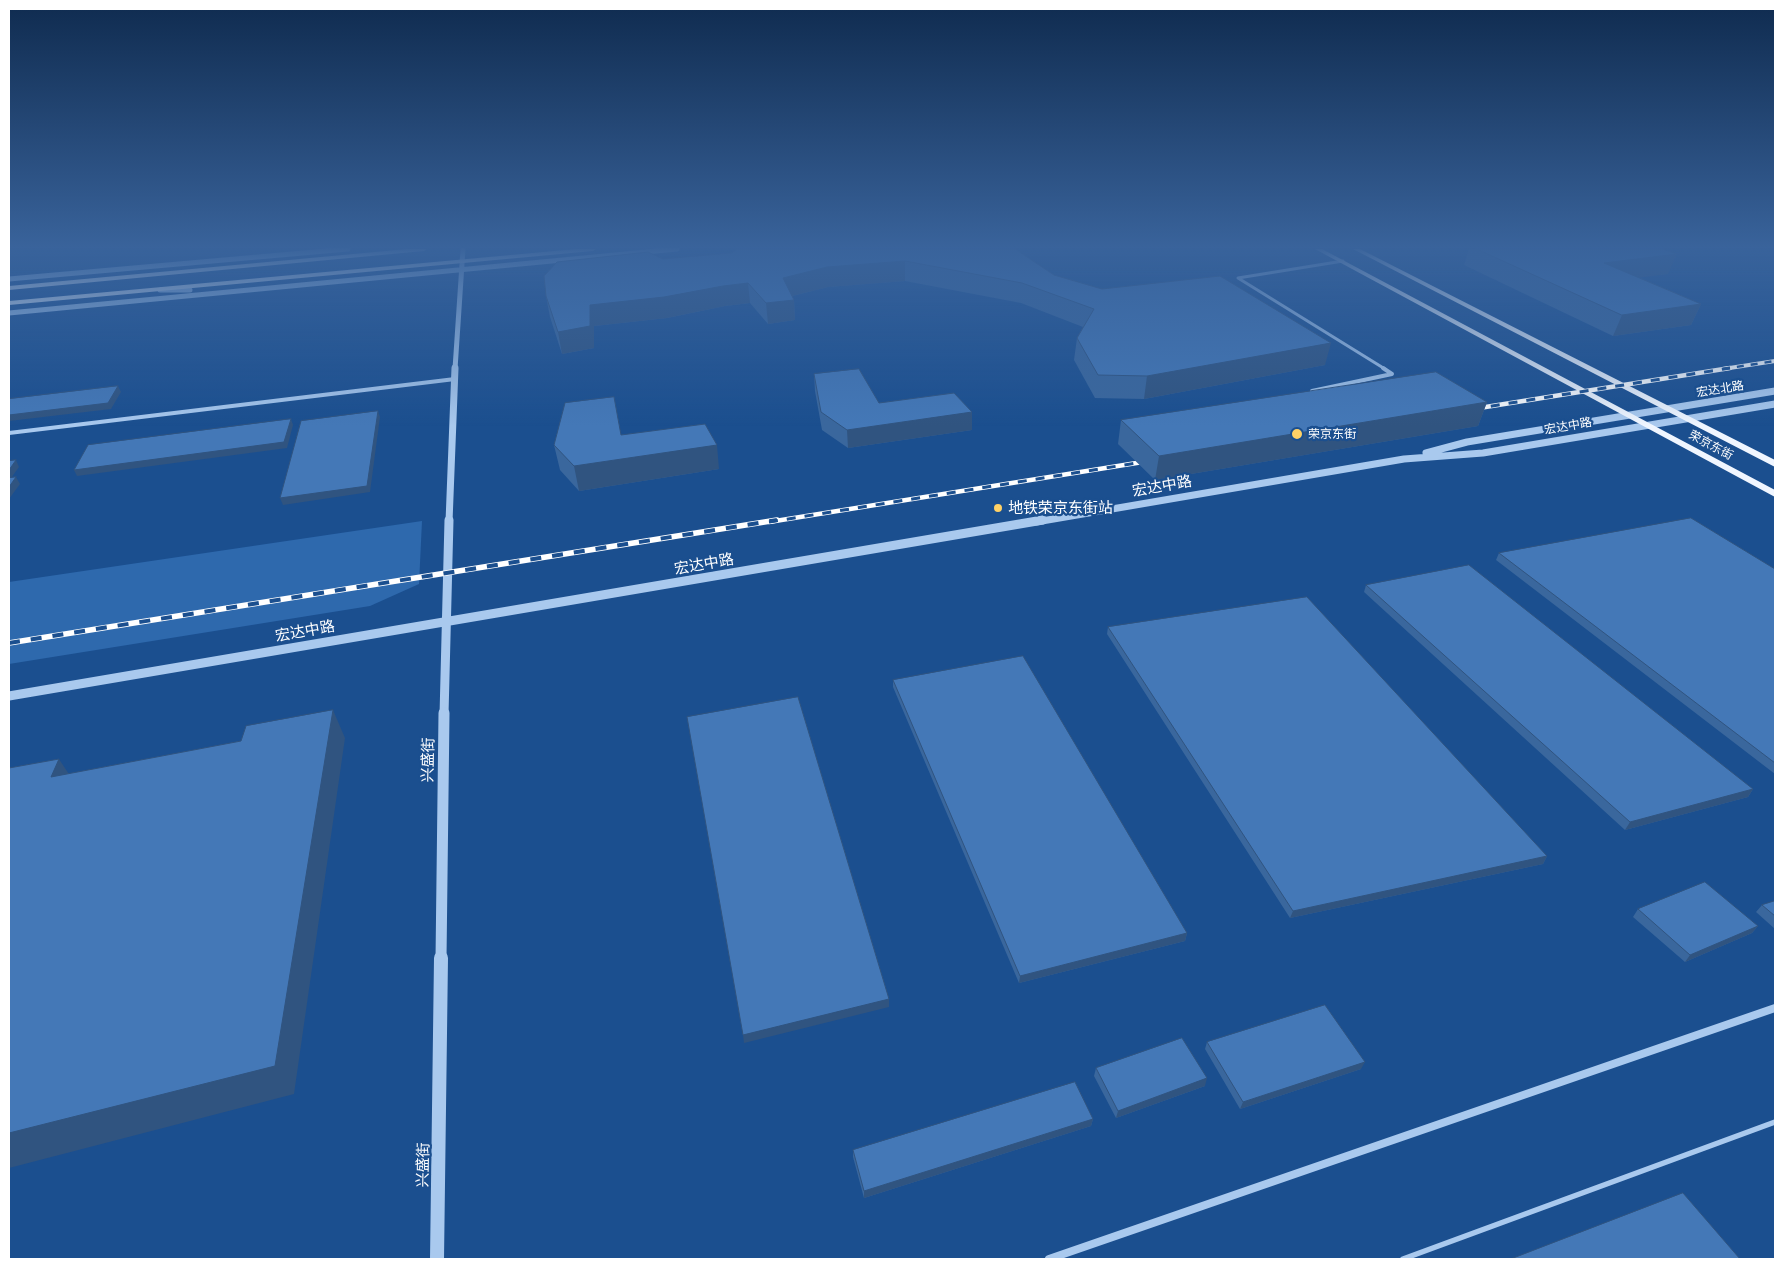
<!DOCTYPE html>
<meta charset="utf-8">
<style>
body{margin:0}
#map{position:relative;width:1784px;height:1268px;overflow:hidden;background:#1b4f8f;font-family:Barlow,sans-serif}
canvas{display:block}
.frame{position:absolute;inset:0;border:10px solid #fff;pointer-events:none}
</style>
<div id="map">
<canvas width="1784" height="1268"></canvas>
<div class="frame"></div>
</div>
<script>
const ctx = document.querySelector('canvas').getContext('2d');
ctx.lineJoin = 'round';
function fill(path, color) { ctx.fillStyle = color; ctx.fill(path, 'evenodd'); }
function stroke(path, color, width, dash) { ctx.strokeStyle = color; ctx.lineWidth = width; ctx.lineCap = dash ? 'butt' : 'round'; ctx.setLineDash(dash || []); ctx.stroke(path); }
function drawText(font, color, halo, rows, align = 'center') {
  ctx.font = font + ' Barlow,"Noto Sans SC",sans-serif'; ctx.lineWidth = 4.5; ctx.setLineDash([]); ctx.textBaseline = 'middle'; ctx.strokeStyle = halo; ctx.fillStyle = color; for (const [text, x, y, turn = 0] of rows) {
    ctx.save(); ctx.translate(x, y); ctx.rotate((+turn || 0) * Math.PI / 180); ctx.textAlign = isNaN(turn) ? turn : align; if (halo) ctx.strokeText(text, 0, 0); ctx.fillText(text, 0, 0); ctx.restore();
  }
}
fill(new Path2D(`
 M422,521L419,584L370,606L9,664V582Z`), '#2e69ad');
stroke(new Path2D(`
 M1403,1259L1775,1122`), '#a9c9ee', 5.5);
stroke(new Path2D(`
 M1343,261L1238,278L1385,369`), '#a9c9ee', 3);
stroke(new Path2D(`
 M1312,391L1392,374L1383,368
 M9,433L455,379`), '#a9c9ee', 4);
stroke(new Path2D(`
 M1049,1259L1775,1008`), '#a9c9ee', 8);
stroke(new Path2D(`
 M9,279L348,249
 M160,290H190
 M9,313L677,249
 M455,369L463,249`), '#a9c9ee', 5);
stroke(new Path2D(`
 M1426,453L1467,442L1775,391
 M449,522L455,368
 M1036,522L1404,459L1483,453L1775,404`), '#a9c9ee', 7);
stroke(new Path2D(`
 M9,696L1043,520
 M444,715L449,520`), '#a9c9ee', 9);
stroke(new Path2D(`
 M441,959L444,713`), '#a9c9ee', 11);
stroke(new Path2D(`
 M437,1259L441,958`), '#a9c9ee', 14);
fill(new Path2D(`
 M407,249H427L424,251L9,290V286Z
 M576,249H596L593,251L9,305V301Z
 M1315,249H1322L1775,490V497Z
 M1353,249H1360L1775,460V467Z`), '#f0f6ff');
const railFar2 = new Path2D(`
 M1723,369L1775,361`);
const railFar1 = new Path2D(`
 M1473,409L1730,368
 M769,522L1149,461`);
const rail = new Path2D(`
 M9,643L777,520`);
stroke(railFar2, '#fff', 4);
stroke(railFar1, '#fff', 4.5);
stroke(rail, '#fff', 5.5);
stroke(railFar2, '#1b4f8f', 2.5, [7]);
stroke(railFar1, '#1b4f8f', 3, [9]);
stroke(rail, '#1b4f8f', 4, [11]);
fill(new Path2D(`
 M1015,249L1054,275L1325,365L1144,399L1095,398L1074,360L1077,338L1083,327L1021,303L905,281L828,287L792,296L794,300L795,320L768,324L750,303L725,306L667,318L594,326V348L562,354L550,317L546,296L663,259Z
 M1469,249H1662L1668,274L1638,277L1701,304L1691,325L1613,336L1464,265Z
 M814,374L879,403L972,430L848,448L822,430L815,391Z
 M1487,402L1478,426L1155,480L1118,444L1121,420Z
 M621,435L719,469L579,491L560,470L554,445Z
 M1499,553L1775,569V774L1496,560Z
 M1366,585L1753,789L1748,797L1625,830L1364,592Z
 M1108,627L1547,856L1543,864L1290,918L1107,634Z
 M893,680L1187,933L1185,941L1019,983L893,687Z
 M1775,901V929L1756,912L1762,905Z
 M1638,909L1758,926L1752,933L1685,962L1633,917Z
 M1207,1042L1361,1069L1240,1109L1205,1049Z
 M1096,1068L1205,1086L1116,1118L1094,1076Z
 M1093,1119L1091,1126L864,1198L853,1157V1150Z`), '#3a679d');
fill(new Path2D(`
 M1677,254L1668,274L1596,283L1604,263Z
 M905,261V281L828,287L784,298L783,278L827,267Z
 M748,283L750,303L725,306L667,318L594,326V348L562,354L558,332L590,305L723,286Z
 M794,300L795,320L768,324L766,303Z
 M1701,304L1691,325L1613,336L1622,315Z
 M1331,343L1325,365L1144,399L1147,376Z
 M118,386L121,392L111,409L9,421V415Z
 M1487,402L1478,426L1155,480L1159,456Z
 M378,411L380,417L370,492L283,505L280,498Z
 M972,412V430L848,448L847,430Z
 M291,419L293,425L287,448L77,476L74,470Z
 M717,445L719,469L579,491L574,466Z
 M16,460L19,467L9,481V470Z
 M16,477L20,484L9,499V487Z
 M333,710L345,738L294,1094L9,1168V1133Z
 M59,759L78,788L51,777Z
 M1753,789L1748,797L1625,830L1630,822Z
 M1547,856L1543,864L1290,918L1293,911Z
 M1758,926L1752,933L1685,962L1690,955Z
 M1187,933L1185,941L1019,983L1020,976Z
 M889,999V1007L744,1043L743,1035Z
 M1365,1062L1361,1069L1240,1109L1243,1102Z
 M1207,1078L1205,1086L1116,1118L1118,1111Z
 M1093,1119L1091,1126L864,1198V1191Z`), '#305480');
const building = new Path2D(`
 M738,249H1015L1054,275L1102,289L1220,276L1331,343L1147,376L1098,375L1077,338L1094,309L1022,283L905,261L827,267L783,278L794,300L766,303L748,283L723,286L664,297L590,305V326L558,332L546,296L544,276L557,262L648,252L663,259L731,253Z
 M1477,249H1662L1677,254L1604,263L1701,304L1622,315Z
 M859,369L879,403L954,393L972,412L847,430L821,412L814,374Z
 M1436,372L1487,402L1159,456L1121,420Z
 M118,386L108,403L9,415V399Z
 M614,397L621,435L705,424L717,445L574,466L554,445L565,403Z
 M378,411L367,486L280,498L301,421Z
 M291,419L284,442L74,470L88,445Z
 M16,460L9,470V461Z
 M16,477L9,487V478Z
 M1691,518L1775,569V763L1499,553Z
 M1469,565L1753,789L1630,822L1366,585Z
 M1307,597L1547,856L1293,911L1108,627Z
 M1023,656L1187,933L1020,976L893,680Z
 M798,697L889,999L743,1035L687,717Z
 M333,710L275,1066L9,1133V768L59,759L51,777L241,741L246,726Z
 M1705,882L1758,926L1690,955L1638,909Z
 M1775,901V916L1762,905Z
 M1325,1005L1365,1062L1243,1102L1207,1042Z
 M1182,1038L1207,1078L1118,1111L1096,1068Z
 M1075,1082L1093,1119L864,1191L853,1150Z
 M1683,1193L1740,1259H1511Z`);
fill(building, '#4478b7');
stroke(building, '#305480', 1);
const sky = ctx.createLinearGradient(0, 0, 0, 426);
sky.addColorStop(0, '#0f2b4f');
sky.addColorStop(0.58, '#39639b');
sky.addColorStop(1, '#39639b00');
ctx.fillStyle = sky;
ctx.fillRect(0, 0, 1784, 426);
for (const [x, y, r, color] of [
 [1297,434,6,"#ffd166"],
 [998,508,5,"#ffd166"]
]) { const dot = new Path2D(); dot.arc(x, y, r, 0, 2 * Math.PI); ctx.fillStyle = color; ctx.fill(dot); stroke(dot, '#1b4f8f', 2); }
drawText('12px', '#fff', '#1b4f8f', [
 ["宏达北路",1720,389,-9],
 ["宏达中路",1568,426,-10],
 ["荣京东街",1711,445,28]
]);
drawText('12px', '#fff', '#1b4f8f', [
 ["荣京东街",1308,434]
], 'left');
drawText('15px', '#fff', '#1b4f8f', [
 ["宏达中路",1162,486,-10],
 ["宏达中路",704,564,-10],
 ["宏达中路",305,631,-10],
 ["兴盛街",428,760,-89],
 ["兴盛街",423,1165,-89]
]);
drawText('15px', '#fff', '#1b4f8f', [
 ["地铁荣京东街站",1008,508]
], 'left');
</script>
